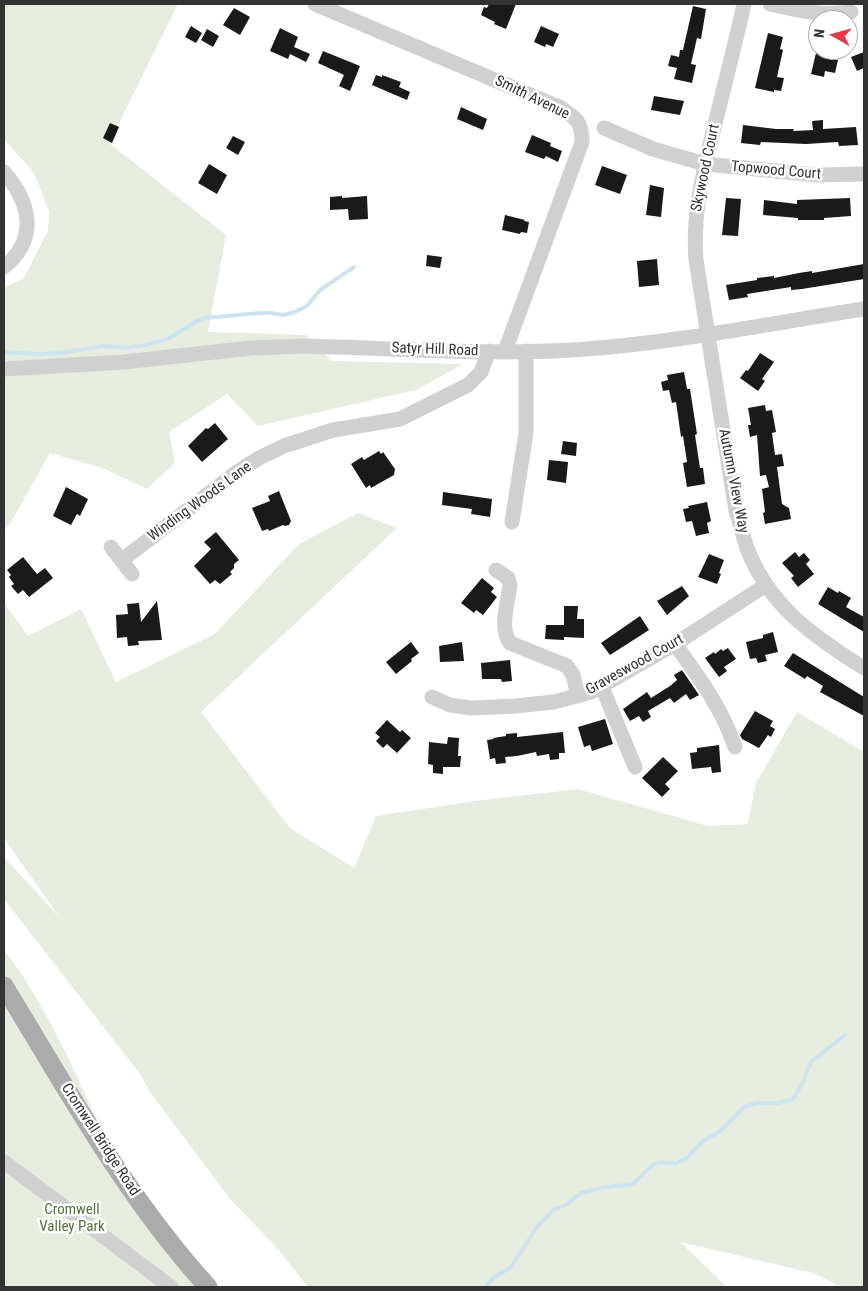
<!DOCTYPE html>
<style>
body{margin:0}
#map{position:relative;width:868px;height:1291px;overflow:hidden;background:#fff;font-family:"Roboto Condensed",sans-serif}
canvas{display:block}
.frame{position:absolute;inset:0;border:5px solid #333;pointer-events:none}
.north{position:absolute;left:808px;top:10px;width:50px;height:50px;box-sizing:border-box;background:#fff;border:1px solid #adadad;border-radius:50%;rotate:277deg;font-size:14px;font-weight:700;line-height:20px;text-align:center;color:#333}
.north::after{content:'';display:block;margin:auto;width:18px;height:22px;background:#e63946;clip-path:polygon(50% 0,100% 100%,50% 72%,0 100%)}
</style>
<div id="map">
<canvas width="868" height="1291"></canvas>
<div class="frame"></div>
<div class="north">N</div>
</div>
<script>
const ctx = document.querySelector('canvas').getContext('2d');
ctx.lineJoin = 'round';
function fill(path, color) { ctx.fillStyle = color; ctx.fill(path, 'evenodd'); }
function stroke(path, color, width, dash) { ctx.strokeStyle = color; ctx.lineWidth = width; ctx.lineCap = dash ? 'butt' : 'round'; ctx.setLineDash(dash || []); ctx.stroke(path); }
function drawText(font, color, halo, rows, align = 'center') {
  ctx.font = font + ' "Roboto Condensed",sans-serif'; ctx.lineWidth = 5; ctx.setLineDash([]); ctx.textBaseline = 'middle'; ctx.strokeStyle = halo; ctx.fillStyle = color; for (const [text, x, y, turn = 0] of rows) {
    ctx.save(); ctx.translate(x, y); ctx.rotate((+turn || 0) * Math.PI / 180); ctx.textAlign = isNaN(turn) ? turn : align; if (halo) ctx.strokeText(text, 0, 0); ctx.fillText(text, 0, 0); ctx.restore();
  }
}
fill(new Path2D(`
 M4,4H173L177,6L109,143L226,235L208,332L306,335L332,361L463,364L416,390L258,426L227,394L169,432L175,463L147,489L105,469L50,453L10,524L4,530V288L24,278L48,231L49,211L34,173L4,139Z
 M358,513L397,528L201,712L290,828L354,868L376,816L475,801L578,789L708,826L748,824L756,783L797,712L864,752V1287H842L813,1273L680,1242L727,1287H308L277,1248L231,1200L150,1092L140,1074L4,899V857L60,918L4,838V603L28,636L81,609L116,682L215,634L299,544Z
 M4,950L23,976L45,1013L69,1059L104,1136L211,1287H4Z`), '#e6ecdf');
stroke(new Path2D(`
 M4,352L39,354L61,353L103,346L127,348L145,345L168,339L197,321L205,318L260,313H272L283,315L295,312L307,306L320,290L354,267
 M486,1287L493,1278L511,1267L537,1227L553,1210L566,1205L581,1193L601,1188L633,1184C651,1168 650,1159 676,1164L688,1157L702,1142L720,1131L744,1107L758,1103H778L793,1099L803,1082L811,1062L845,1035`), '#cfe2ee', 4);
fill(new Path2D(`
 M489,4H516L506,29L494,24L495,22L481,15L484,7L487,8Z
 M693,6L706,9L701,39L697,38L691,64L696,65L692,83L674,79L677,68L668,66L671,55L679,57L680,50H683Z
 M234,8L250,17L240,35L223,25Z
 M191,26L202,33L196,43L185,37Z
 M541,26L559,34L553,47L546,44L545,47L534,42Z
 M280,28L298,37L294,47L310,54L306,62L290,54L288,59L270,51Z
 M207,29L219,36L213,47L201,40Z
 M768,33L783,37L780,49L783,50L777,77L784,78L781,91L774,90V92L755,88Z
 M323,51L360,66L350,91L339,86L344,75L318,63Z
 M864,52V68L857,71L851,57Z
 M816,53L838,60L835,73L825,71L824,77L811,74Z
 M376,75L382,77V75L401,82L399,87L410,92L407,100L372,85Z
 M654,96L684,101L680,115L651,110Z
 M461,107L487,119L483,130L457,119Z
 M823,120V129L856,127L858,145L839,146L838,142L806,144L761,142L760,145L741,143L743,125L776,129H794L793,131L813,130L812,121Z
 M110,123L119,127L112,143L103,138Z
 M532,135L551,143L550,146L562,151L558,162L546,156L544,159L525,152Z
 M233,136L245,142L238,155L226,148Z
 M209,164L227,175L217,194L198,183Z
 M602,166L627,175L620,194L595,185Z
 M650,185L664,188L661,217L646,215Z
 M342,196V198L367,196L368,219L349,220L348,209L330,210V197Z
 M726,198L741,199L738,236L722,235Z
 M850,198L851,216L824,218V220H798V218L763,215L764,200L797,204V200Z
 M505,215L525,220L524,221L529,222L527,233L521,232L520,234L502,230Z
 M427,255L442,257L440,268L426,266Z
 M657,259L659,285L639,287L637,261Z
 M864,264V279L802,289L791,290V287L747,294L748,297L729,300L726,285L757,280V278L774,276V278L799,273L812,271V273Z
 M760,353L774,362L762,379L765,381L758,391L740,378L746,370L748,371Z
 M684,372L687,389H690L697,434L695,435L700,468H703L705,484L687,487L683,463L687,462L683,436L681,437L676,402L672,403L669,390L663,391L661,382L668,380L667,375Z
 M765,405L766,411L772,410L776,432L772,433L775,455L782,454L784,466L777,467L782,504L789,508L791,519L765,524L763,513L765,512L762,489L769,487L766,475L760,476L757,435L750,437L748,425H751L748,408Z
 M215,423L228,439L202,462L188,446L206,428L208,429Z
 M563,441L577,443L576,456L561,454Z
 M379,451L381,454L383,452L395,469L394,475L371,488L370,485L366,488L351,464L362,457L364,460Z
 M549,460L568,462L566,483L547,480Z
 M66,487L88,499L80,516L77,514L71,525L53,516Z
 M279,491L291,521L289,525L285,526L283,525L269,531L268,529L262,531L252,508L270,501L268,496Z
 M443,492L492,499L490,517L471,514L472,509L442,505Z
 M707,502L711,521L707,523L709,533L696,536L692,521L686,522L683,509L689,508L688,506Z
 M216,532L239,560L234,564V568L230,572L232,574L220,584L215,580L210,584L194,566L211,549L204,542Z
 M795,552L799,557L804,553L810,560L806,564L814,574L798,587L791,578L794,576L782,563Z
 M709,554L724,560L719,573L721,574L717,584L698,577Z
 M23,557L37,574L45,568L53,578L29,597L23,590L18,594L11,586L14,584L9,577L11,575L7,570Z
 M482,578L494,588L491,592L497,597L483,615L476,610L474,613L461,603Z
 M682,586L689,596L667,615L657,601Z
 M828,587L838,593L839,591L851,598L846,607L864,617V632L818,604Z
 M157,601L162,640L138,641L139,645L128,646L127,637L117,638L116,615L128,614L127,604L139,603L141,622Z
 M564,606H578L577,619H584V638L564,637V640L545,639L546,625H564Z
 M640,616L649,630L610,655L601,643Z
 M773,632L778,652L765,655L767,661L758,663L756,658L750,659L746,642L763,638V635Z
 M411,642L419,653L411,659L412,661L396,674L386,662Z
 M462,642L464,661L440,662L439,646Z
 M728,648L736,659L724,667L727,671L719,677L705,658L714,652L715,654L721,649L723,651Z
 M793,653L864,697V716L820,692L823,686L807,676L805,679L784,666Z
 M510,660L512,681L502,682L501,679H482L481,663Z
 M682,670L699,695L690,700L686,694L674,703L670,698L648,711L651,717L643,722L639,716L630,721L623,709L647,692L651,698L670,686L677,680L674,675Z
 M755,711L773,721L770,726L775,729L771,737L768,735L759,748L742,739L740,735Z
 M605,719L613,744L592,751L590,745L584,747L578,727Z
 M387,720L400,732L402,730L411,738L397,753L387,744L383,748L376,741L380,737L375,733Z
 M563,732L565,753H559V759L550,760L549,754L537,756L536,752L517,756L505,757L506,763L496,764L495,758L490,759L487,740L494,739L493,738L506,736V734L517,733V737Z
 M448,737L459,738L458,756H461L460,767H443V774L433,773V765L428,764L429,742L447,744Z
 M719,745L721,772L712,773L711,767L692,769L690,753L697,752V748Z
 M663,757L678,771L665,784L670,789L662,797L642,778Z`), '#1a1a1a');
stroke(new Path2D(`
 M315,4L561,108C577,119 582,122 582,142L505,351
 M744,4C736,41 726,79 717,116C705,164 692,211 696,260L736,511C740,523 743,536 747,548C769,606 814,637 864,668
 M770,4C801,11 820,16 851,12
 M604,128L653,149L705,164L817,175L864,174
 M4,172C30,202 39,239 4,267
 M4,369L124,362L251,348L304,346C397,348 495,356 587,349C680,342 772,323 864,309
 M512,522L526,433V351
 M111,547L132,574
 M122,560L237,472L259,458L284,446L333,430L400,419L468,385L481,372L489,351
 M496,570L508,578L510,585C508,602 499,628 510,643L567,666L573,675L578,696
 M675,644C699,678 721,706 735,747
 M602,687L635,767
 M432,697L450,705L471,708L516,706L554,702L591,692L675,644L766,585
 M4,1162L171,1287`), '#d0d0d0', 15);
stroke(new Path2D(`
 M4,986C67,1089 126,1197 208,1287`), '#ababab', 19);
drawText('15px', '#333', '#fff', [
 ["Smith Avenue",532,98,26],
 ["Skywood Court",706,168,-78],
 ["Topwood Court",776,171,5],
 ["Satyr Hill Road",435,350,2],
 ["Autumn View Way",733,481,79],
 ["Winding Woods Lane",200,502,-36],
 ["Graveswood Court",635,665,-29],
 ["Cromwell Bridge Road",100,1140,57]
]);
drawText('15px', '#56703f', '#fff', [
 ["Cromwell",72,1210],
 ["Valley Park",72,1227]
]);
</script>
